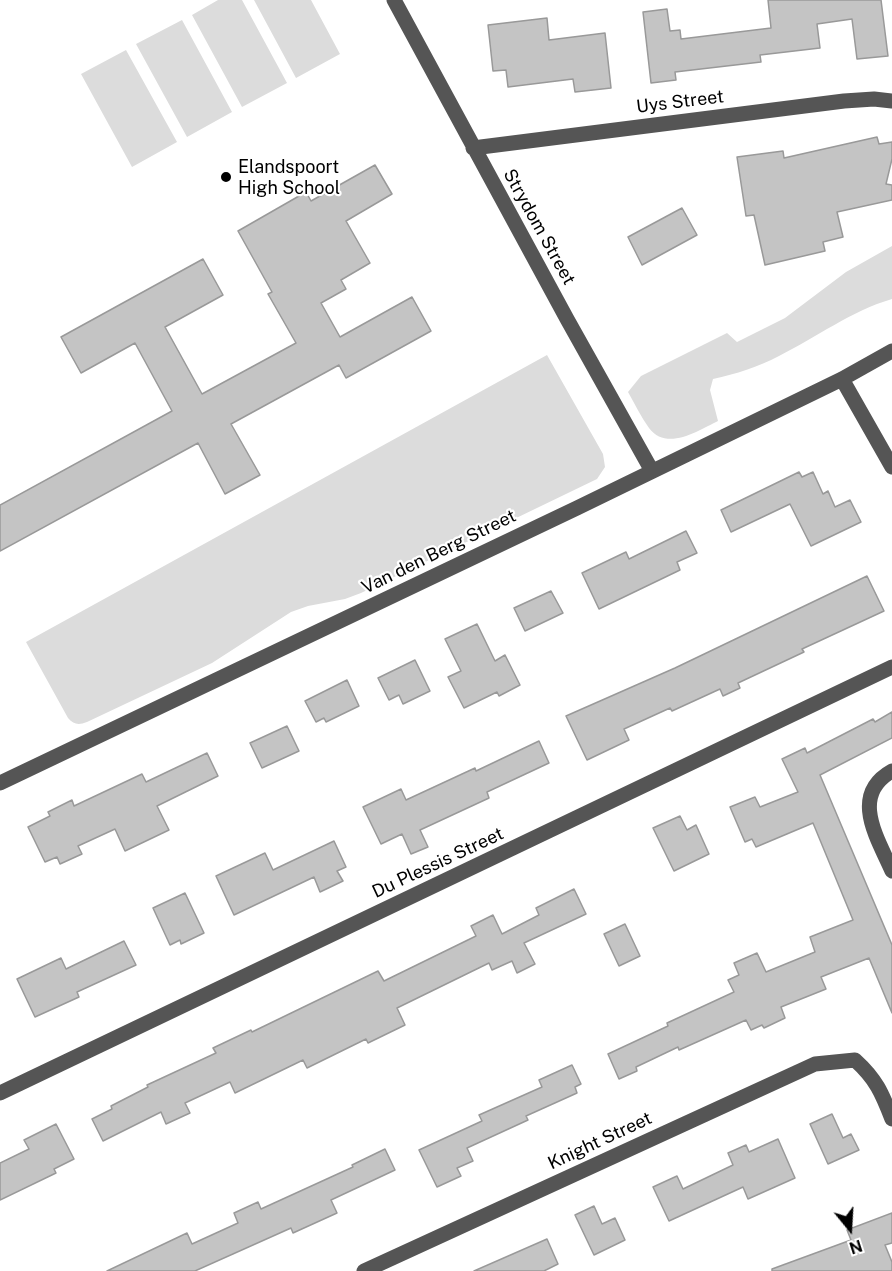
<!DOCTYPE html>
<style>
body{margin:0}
#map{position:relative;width:892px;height:1271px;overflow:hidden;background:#fff;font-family:"Public Sans",sans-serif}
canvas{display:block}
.north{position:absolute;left:820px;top:1199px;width:60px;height:60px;-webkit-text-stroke:4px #fff;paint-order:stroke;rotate:162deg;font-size:16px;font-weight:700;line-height:24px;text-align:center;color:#000}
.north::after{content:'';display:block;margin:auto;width:21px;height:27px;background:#000;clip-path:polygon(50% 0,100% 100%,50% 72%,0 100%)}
</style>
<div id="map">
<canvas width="892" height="1271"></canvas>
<div class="north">N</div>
</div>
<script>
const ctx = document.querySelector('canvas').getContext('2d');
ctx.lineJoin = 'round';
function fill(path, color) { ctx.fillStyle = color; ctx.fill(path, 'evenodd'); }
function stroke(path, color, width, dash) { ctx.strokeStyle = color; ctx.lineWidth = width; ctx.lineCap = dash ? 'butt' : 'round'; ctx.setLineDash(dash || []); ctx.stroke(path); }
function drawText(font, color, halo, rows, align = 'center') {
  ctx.font = font + ' "Public Sans",sans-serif'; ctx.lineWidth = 4.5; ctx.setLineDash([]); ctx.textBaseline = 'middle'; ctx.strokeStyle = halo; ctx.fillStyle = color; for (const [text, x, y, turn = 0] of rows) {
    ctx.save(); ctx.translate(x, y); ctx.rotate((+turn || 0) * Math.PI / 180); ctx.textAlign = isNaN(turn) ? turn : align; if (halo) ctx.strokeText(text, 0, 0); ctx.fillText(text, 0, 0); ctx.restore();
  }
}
fill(new Path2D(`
 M218,0H242L287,83L242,107L192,15Z
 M254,0H311L340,54L296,78Z
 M182,20L232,112L187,137L136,44Z
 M126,50L177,142L132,167L81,74Z
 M892,246V299C851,311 817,337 779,356C758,367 736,374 713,379L710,390L718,421C699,430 667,452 649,428C641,417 635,404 628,392L641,376L727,333L737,342L785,318L846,272Z
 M547,355L603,454L605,467L597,479L361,593L345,599L308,606L291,612L212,663L87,722C79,725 74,725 68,718L26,642Z`), '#dcdcdc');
const building = new Path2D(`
 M768,0H881L888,56L857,59L852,19L817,24L820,48L760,55L761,62L675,72L676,80L651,83L643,12L667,9L670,31L680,30L681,39L771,28Z
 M547,18L549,40L605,33L611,88L575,92L573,79L508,87L506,70L493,71L488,25Z
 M877,137L879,144L892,142V159L886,184L892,185V200L837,212L843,237L823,242L825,251L765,265L754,215L746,216L737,157L783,151L784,158Z
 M375,165L392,194L346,221L370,263L341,280L346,289L321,303L340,337L412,297L431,331L346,378L339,365L231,424L260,475L225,494L198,443L0,551V505L172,411L135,343L81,373L61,337L203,259L223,295L165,327L202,394L296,343L268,294L272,292L238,231L306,192L311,201Z
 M682,208L697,235L642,265L628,237Z
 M799,472L802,477L813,472L823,494L828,491L835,507L850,500L861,522L811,546L790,504L731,532L721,510Z
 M686,531L697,553L677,562L680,570L599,609L582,573L626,552L629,559Z
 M867,576L884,611L802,649L804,652L738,683L740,688L723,696L720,689L672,711L670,708L624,729L629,740L587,760L566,716L675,668Z
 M551,591L563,613L525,631L514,608Z
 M477,624L495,661L505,655L520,685L499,696L497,692L464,708L448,677L461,671L445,639Z
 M415,660L430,691L403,704L399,695L389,700L378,678Z
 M347,680L359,706L326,722L324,718L316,722L305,701Z
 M892,712V738L820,775L892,945V1013L869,958L821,977L826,989L781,1007L785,1018L764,1028L762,1025L751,1030L746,1020L679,1050L678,1047L636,1067L637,1071L619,1079L608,1054L668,1026L667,1023L734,992L728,980L739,975L734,963L757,953L766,972L815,952L810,937L853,920L813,823L756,847L752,839L745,842L730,807L755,797L760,807L798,792L782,759L805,748L807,753L873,719L875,722Z
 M287,726L299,751L262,768L250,743Z
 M539,741L549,763L487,792L489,798L420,830L428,847L411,854L402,834L381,844L363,807L401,789L406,800L475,768L476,771Z
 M207,753L218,776L157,806L169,830L125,851L115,829L78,846L82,854L60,864L57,857L45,862L28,827L50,816L48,812L72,800L74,806L142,774L146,782Z
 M680,816L687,830L696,825L709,854L674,871L653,828Z
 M334,841L346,867L337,871L343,881L320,892L314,877L234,915L216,876L265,853L273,870Z
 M574,889L586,914L524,943L535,964L517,973L512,961L492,970L489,963L397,1008L405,1025L368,1043L366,1039L307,1068L303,1060L235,1093L230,1082L185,1103L190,1113L166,1124L161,1112L103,1141L92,1119L112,1109L111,1106L148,1087L147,1085L216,1053L213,1048L251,1030L252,1032L378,971L384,981L476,936L471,926L493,915L502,934L539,915L536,908Z
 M185,893L204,933L181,944L180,940L170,945L153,908Z
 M625,924L640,956L619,966L604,934Z
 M124,941L136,965L77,992L79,997L35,1017L17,979L61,958L66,969Z
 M572,1065L581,1084L575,1087L577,1093L526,1116L528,1120L467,1148L473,1161L457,1168L461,1176L437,1187L419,1150L482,1121L479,1115L542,1087L539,1080Z
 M832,1114L843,1138L851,1134L859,1150L828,1164L810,1124Z
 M56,1124L74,1159L54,1169L56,1173L0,1200V1163L29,1149L24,1140Z
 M778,1139L795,1178L748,1199L743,1187L669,1221L653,1187L677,1176L683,1189L733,1165L728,1153L746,1145L749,1152Z
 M385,1149L395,1170L331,1200L337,1213L293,1233L291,1228L195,1271H107L187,1233L192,1244L238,1223L234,1213L258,1202L261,1209L353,1167L352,1165Z
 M594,1206L602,1224L615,1218L625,1240L594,1255L575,1215Z
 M892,1213V1243L885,1245L892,1262V1271H772V1269L851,1240L847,1230Z
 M547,1239L558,1264L544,1271H474Z`);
fill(building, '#c4c4c4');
stroke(building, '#999', 1.5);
stroke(new Path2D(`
 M394,0L567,319L652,471
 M473,148L844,101L874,99L892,101
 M842,379L892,467
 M892,771C849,795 878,839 892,871
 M0,783L577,508L842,379L892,351
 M0,1093L892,667
 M364,1271L815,1064L855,1060C876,1079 882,1093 892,1119`), '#555', 15);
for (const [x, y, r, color] of [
 [226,177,6,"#000"]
]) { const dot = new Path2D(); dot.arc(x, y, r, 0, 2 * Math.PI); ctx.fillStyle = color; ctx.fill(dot); stroke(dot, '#fff', 2); }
drawText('18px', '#000', '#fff', [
 ["Uys Street",680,102,-7],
 ["Strydom Street",539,227,61],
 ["Van den Berg Street",439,552,-26],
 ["Du Plessis Street",438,863,-25],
 ["Knight Street",600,1141,-25]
]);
drawText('18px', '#000', '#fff', [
 ["Elandspoort",238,167],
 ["High School",238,188]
], 'left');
</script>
